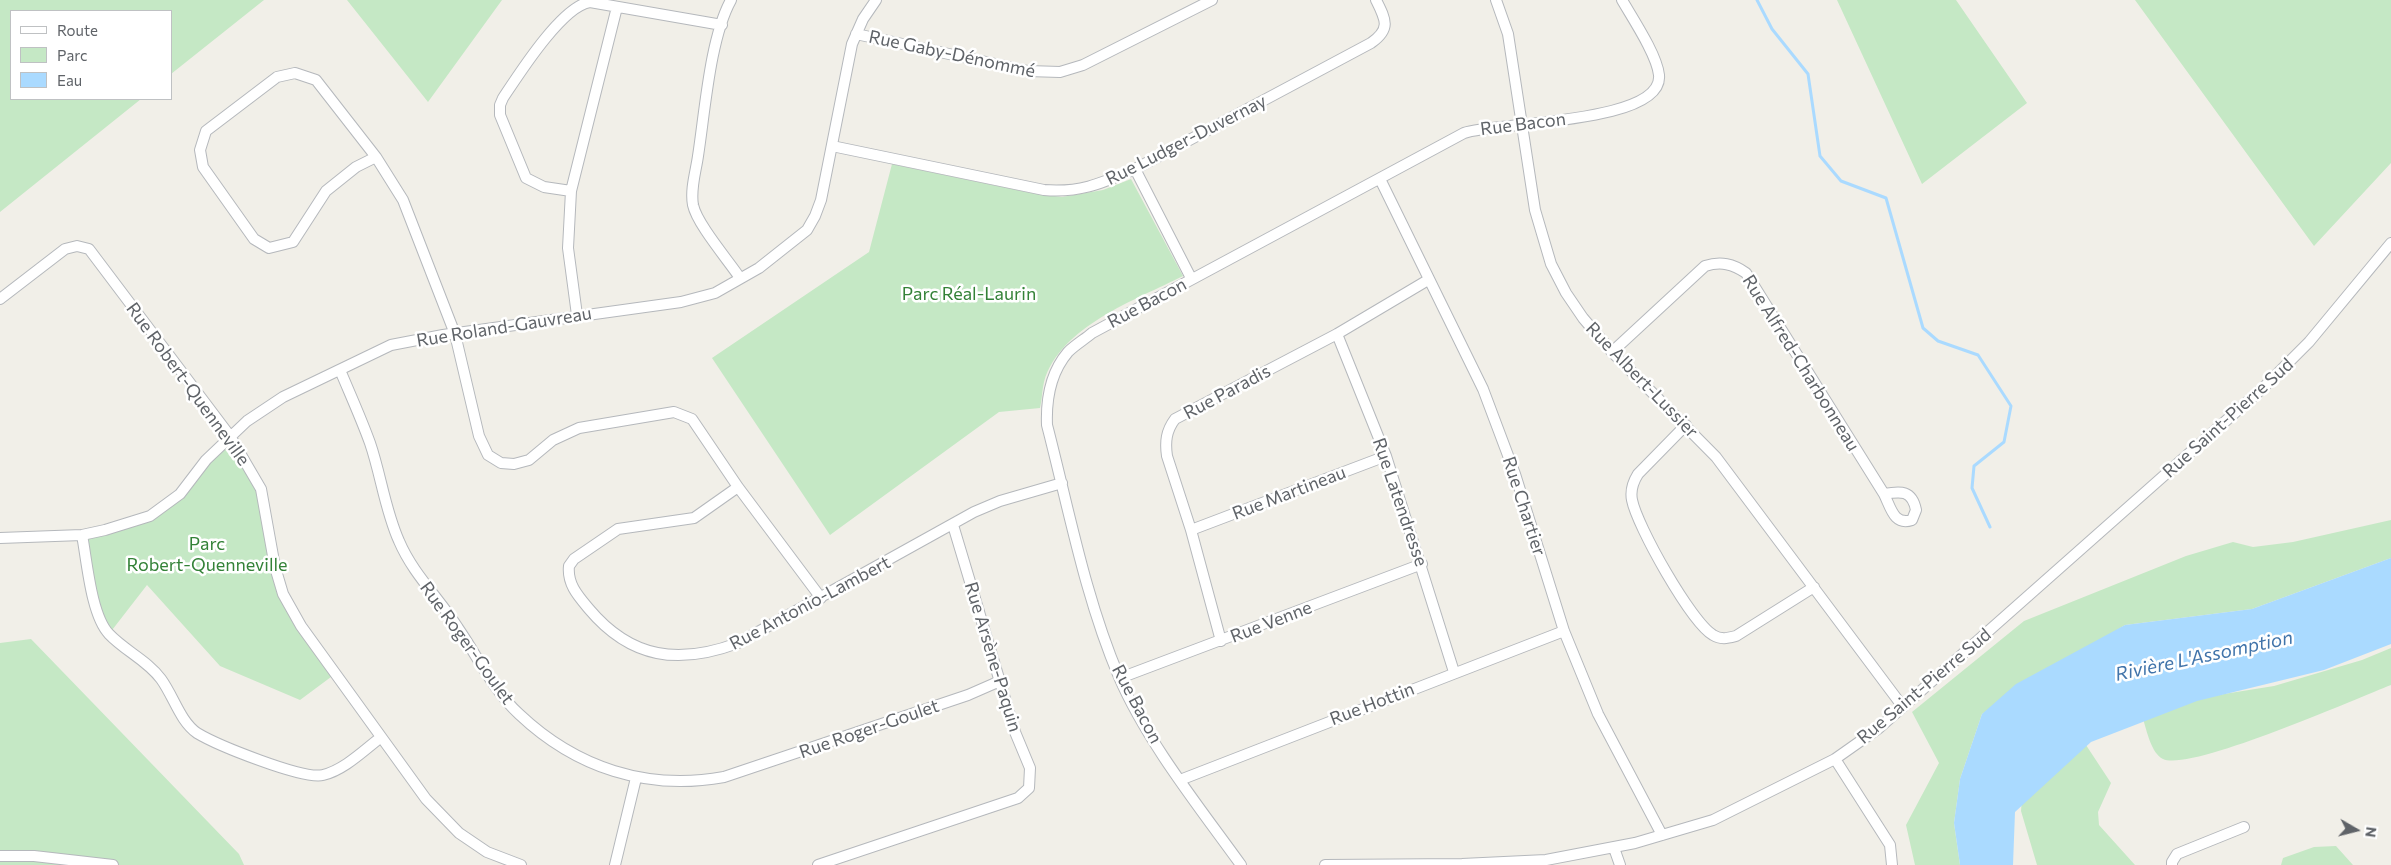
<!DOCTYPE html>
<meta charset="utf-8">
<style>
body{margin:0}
#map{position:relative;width:2391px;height:865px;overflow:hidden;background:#f1efe8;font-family:Commissioner,sans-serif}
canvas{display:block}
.legend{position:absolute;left:10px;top:10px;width:162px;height:90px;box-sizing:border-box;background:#fff;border:1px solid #bfc1c3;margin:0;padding:6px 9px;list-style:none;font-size:15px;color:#5f6368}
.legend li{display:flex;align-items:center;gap:10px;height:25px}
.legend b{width:25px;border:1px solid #bfc1c3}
.north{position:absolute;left:2331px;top:805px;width:50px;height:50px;-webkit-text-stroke:4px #fff;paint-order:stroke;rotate:98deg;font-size:14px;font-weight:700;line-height:20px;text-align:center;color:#5f6368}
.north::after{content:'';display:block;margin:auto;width:18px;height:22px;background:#5f6368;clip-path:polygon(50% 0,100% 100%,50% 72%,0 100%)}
</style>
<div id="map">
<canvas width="2391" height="865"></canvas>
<ul class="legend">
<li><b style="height:6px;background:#fff"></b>Route</li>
<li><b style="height:14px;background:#c5e8c5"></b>Parc</li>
<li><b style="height:14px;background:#aadaff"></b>Eau</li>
</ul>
<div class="north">N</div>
</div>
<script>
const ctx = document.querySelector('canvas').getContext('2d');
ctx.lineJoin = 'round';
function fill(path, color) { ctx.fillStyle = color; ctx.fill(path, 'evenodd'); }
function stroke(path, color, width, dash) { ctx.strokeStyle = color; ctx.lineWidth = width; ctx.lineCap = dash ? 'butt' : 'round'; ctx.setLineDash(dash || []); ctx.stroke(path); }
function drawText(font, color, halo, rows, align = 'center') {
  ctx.font = font + ' Commissioner,sans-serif'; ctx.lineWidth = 5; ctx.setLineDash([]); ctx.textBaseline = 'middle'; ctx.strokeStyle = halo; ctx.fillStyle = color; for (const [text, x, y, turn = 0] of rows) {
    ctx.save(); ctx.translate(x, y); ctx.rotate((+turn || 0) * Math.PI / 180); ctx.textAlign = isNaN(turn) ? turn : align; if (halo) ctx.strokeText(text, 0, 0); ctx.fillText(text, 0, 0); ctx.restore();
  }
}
fill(new Path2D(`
 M0,0H264L171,74V11H11V99H141L0,212Z
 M347,0H502L428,102Z
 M1837,0H1956L2027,103L1922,184Z
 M2135,0H2391V163L2314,246Z
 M892,164L1032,193L1062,197L1103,190L1131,179L1183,276C1136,300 1060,326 1044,382C1042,390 1042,400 1040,408L999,412L830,535L712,358L869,252Z
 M230,436L261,489L283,594L335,674L300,700L220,666L147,585L109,634L98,619L82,535L162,509Z
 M2391,520V558L2252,609L2125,625L1982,714L1960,779L1954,823L1960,865H1915L1906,825L1939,763L1912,712L2024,621L2186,556L2233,542L2253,547L2293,542Z
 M31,639L239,854L244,865H0V643Z
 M2391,648V685C2355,699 2190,772 2163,759C2151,753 2147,731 2143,719L2205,697L2274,686L2362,660Z
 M2084,742L2111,783L2098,812L2099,825L2135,865H2037L2021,811L2023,785Z
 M2336,846L2353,865H2281L2283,858L2314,847Z`), '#c5e8c5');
fill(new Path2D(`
 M2391,558V644L2324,670L2197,701L2091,742L2015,812L2013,865H1960L1954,823L1960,779L1982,714L2016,684L2125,625L2252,609Z`), '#aadaff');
stroke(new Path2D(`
 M1757,0L1772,29L1808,74L1820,156L1841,181L1886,198L1923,328L1938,341L1978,355L2011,406L2004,442L1974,466L1972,488L1990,527`), '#aadaff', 3);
const minor = new Path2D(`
 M731,0C710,38 705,111 698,156C696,171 690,189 693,205C697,224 728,260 740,278
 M1496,0L1508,34L1535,210L1551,264L1566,293L1583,318L1612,352L1716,457L1903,707
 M856,34L1028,71L1060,72L1083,65L1212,0
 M832,146L1044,190C1081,193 1102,183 1135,169L1371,43C1391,29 1386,20 1376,0
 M376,157L356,167L326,191L293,242L269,248L254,239L203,167L200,150L206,131L277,77L295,73L316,80L376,157L403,200L455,334L479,436L488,455L501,463L514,464L529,460L553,440L579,428L674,412L692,419L738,487L821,598
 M1135,169L1191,278
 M1380,179L1483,389L1515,474L1564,631L1598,714L1662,835
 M571,191L544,187L526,178L500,115V105L503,98C519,74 562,6 590,2L722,25
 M0,299L65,249L77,246L89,249L230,436L261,489L275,567L283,594L301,626L426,799L459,833L487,852L521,865
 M577,315L568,248L571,191L617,7
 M1337,334L1386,456L1454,672
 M1612,352L1705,266C1721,261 1733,264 1746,273L1884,494C1891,508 1894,526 1912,520L1916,510C1912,490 1901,491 1884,494
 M340,370C350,394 361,418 370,443C381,475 385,510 399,541C413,574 439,598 458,628C478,657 493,690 519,714C576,768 647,791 724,777L968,695L1000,681
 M1686,425L1638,474C1633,482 1630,490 1632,500C1637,526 1691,622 1713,635C1721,640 1728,638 1736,636L1814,587
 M738,487L694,518L618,529L574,559L569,566C567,584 578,596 589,609C631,659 679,665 738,643L974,512L1000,501L1062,483
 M1191,530L1386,456
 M82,535C87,561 91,615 109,634C125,651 147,660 161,679C174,697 180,721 197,733C217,745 303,780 323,775C344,770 363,751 380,738
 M0,538L82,535L105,530L150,516L180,494L206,460L247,421L283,397L391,345L443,335L681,302L715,293L759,268L807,230L815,216L821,200L852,44L863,19L876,0
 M1221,641L1191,530L1167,456C1165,442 1166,431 1175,419L1337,334L1428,280
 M1120,678L1422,564
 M1835,759L1890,845L1892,865
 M1180,780L1564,631
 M1614,848L1620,865
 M0,856H34L113,865
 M615,865L636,778
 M818,865L1018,798L1029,788L1030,768L1015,732L953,525
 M1241,865C1200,808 1147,742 1119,677C1085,597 1069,510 1047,425C1046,400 1051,372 1068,352C1075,345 1085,339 1092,333L1464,133C1495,122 1664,124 1659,75C1657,55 1633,19 1622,0
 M1325,865L1462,864L1546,860L1635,843L1713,820L1835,759L1879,728L2264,387L2309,342L2391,243
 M2172,865V862L2177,854L2244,827`);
stroke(minor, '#b5b8bc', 12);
stroke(minor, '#fff', 10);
drawText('18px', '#5f6368', '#fff', [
 ["Rue Gaby-Dénommé",952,54,12],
 ["Rue Bacon",1523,124,-7],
 ["Rue Ludger-Duvernay",1186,140,-27],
 ["Rue Bacon",1147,303,-28],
 ["Rue Roland-Gauvreau",504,327,-9],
 ["Rue Alfred-Charbonneau",1801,363,58],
 ["Rue Albert-Lussier",1642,380,46],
 ["Rue Robert-Quenneville",188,384,54],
 ["Rue Paradis",1227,392,-28],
 ["Rue Saint-Pierre Sud",2228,418,-42],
 ["Rue Martineau",1289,493,-21],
 ["Rue Latendresse",1400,502,71],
 ["Rue Chartier",1524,506,72],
 ["Rue Antonio-Lambert",810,603,-28],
 ["Rue Venne",1271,622,-21],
 ["Rue Roger-Goulet",467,643,54],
 ["Rue Arsène-Paquin",993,657,73],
 ["Rue Saint-Pierre Sud",1924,686,-40],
 ["Rue Bacon",1137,704,62],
 ["Rue Hottin",1372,704,-21],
 ["Rue Roger-Goulet",869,729,-19]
]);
drawText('18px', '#348238', '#fff', [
 ["Parc Réal-Laurin",969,294],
 ["Parc",207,544],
 ["Robert-Quenneville",207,565]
]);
drawText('italic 19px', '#4174aa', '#fff', [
 ["Rivière L'Assomption",2204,656,-12]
]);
</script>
